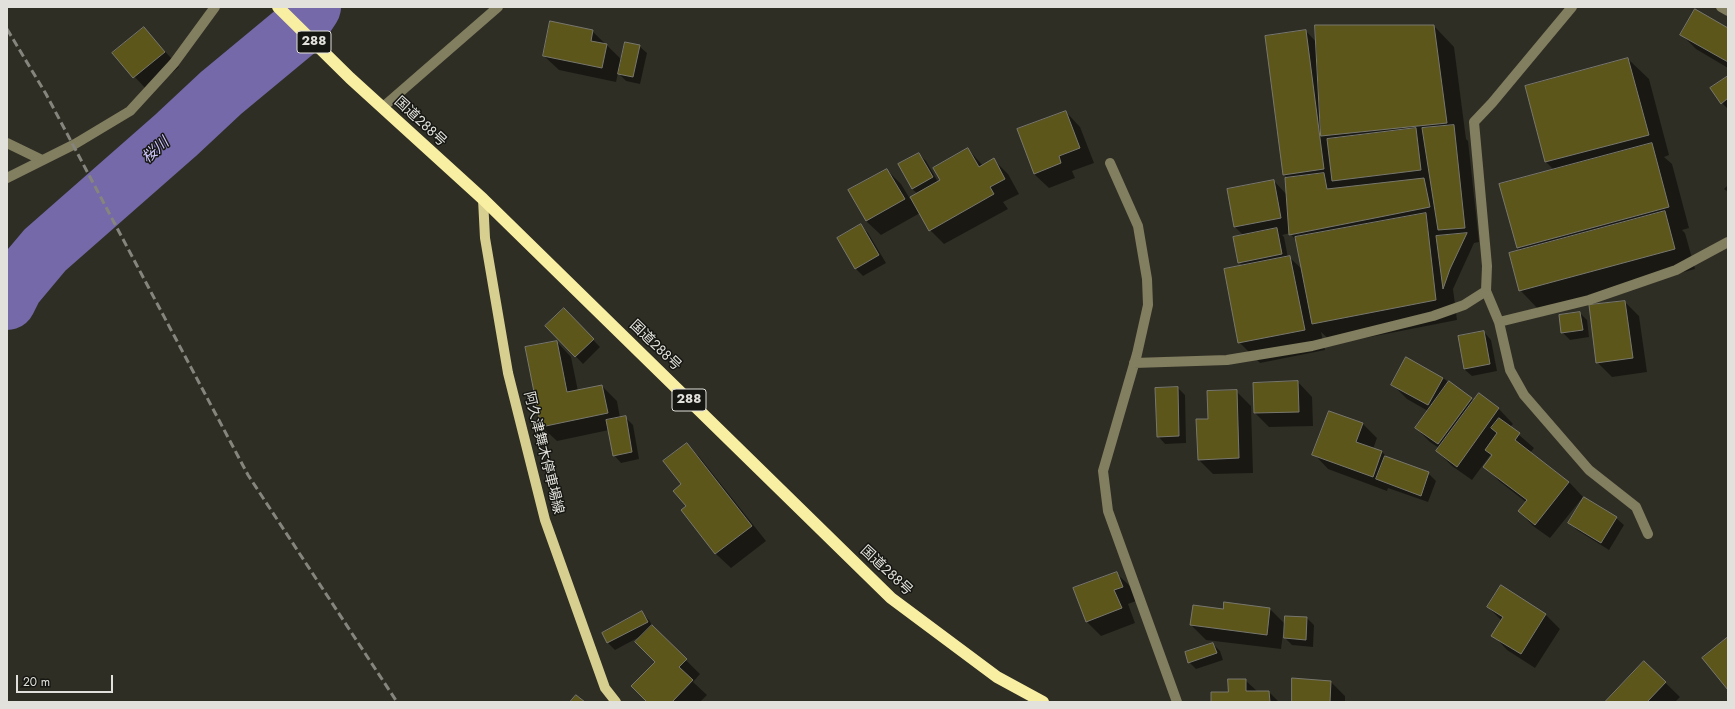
<!DOCTYPE html>
<meta charset="utf-8">
<style>
body{margin:0}
#map{position:relative;width:1735px;height:709px;overflow:hidden;background:#2f2e25;font-family:Jost,sans-serif}
canvas{display:block}
.frame{position:absolute;inset:0;border:8px solid #e2e1db;pointer-events:none}
.scale{position:absolute;left:16px;top:675px;width:97px;height:18px;box-sizing:border-box;border:2px solid #e2e1db;border-top:0;padding-left:5px;font-size:12px;line-height:14px;white-space:nowrap;color:#e2e1db;-webkit-text-stroke:3px #161612;paint-order:stroke}
</style>
<div id="map">
<canvas width="1735" height="709"></canvas>
<div class="frame"></div>
<div class="scale">20 m</div>
</div>
<script>
const ctx = document.querySelector('canvas').getContext('2d');
ctx.lineJoin = 'round';
function fill(path, color) { ctx.fillStyle = color; ctx.fill(path, 'evenodd'); }
function stroke(path, color, width, dash) { ctx.strokeStyle = color; ctx.lineWidth = width; ctx.lineCap = dash ? 'butt' : 'round'; ctx.setLineDash(dash || []); ctx.stroke(path); }
function drawText(font, color, halo, rows, align = 'center') {
  ctx.font = font + ' Jost,"Noto Sans JP",sans-serif'; ctx.lineWidth = 3; ctx.setLineDash([]); ctx.textBaseline = 'middle'; ctx.strokeStyle = halo; ctx.fillStyle = color; for (const [text, x, y, turn = 0] of rows) {
    ctx.save(); ctx.translate(x, y); ctx.rotate((+turn || 0) * Math.PI / 180); ctx.textAlign = isNaN(turn) ? turn : align; if (halo) ctx.strokeText(text, 0, 0); ctx.fillText(text, 0, 0); ctx.restore();
  }
}
fill(new Path2D(`
 M1434,26L1454,47L1466,139L1468,141L1479,242L1474,243L1453,289L1457,320L1334,344L1321,332L1325,350L1260,363L1239,342L1244,267L1239,262L1244,236L1235,227L1228,190L1274,181L1287,195L1288,179L1284,174L1306,31L1317,43ZM1290,233L1297,242L1303,270L1290,258H1288L1284,237L1282,235Z
 M144,28L179,67L149,92L113,54Z
 M1728,29V68L1696,49L1681,34Z
 M592,31L622,60L639,46L647,53L640,84L626,81L618,73L616,82L559,70L544,56Z
 M1628,59L1649,79L1669,155L1664,157L1672,164L1689,228L1682,230L1685,233L1695,269L1540,311L1520,290V251L1518,248L1500,184L1554,170L1546,162L1526,86Z
 M1728,77V109L1722,103Z
 M1066,112L1080,127L1094,163L1072,171L1075,178L1049,188L1034,174Z
 M968,149L983,166L994,160L1008,174L1019,194L1003,202L1008,209L944,244L930,230L920,213L881,235L866,221L849,191L887,170L901,184L910,199L918,194L912,189L919,154L926,161L938,182Z
 M1728,185V192L1724,189Z
 M861,225L868,233L886,263L863,276L855,268Z
 M1625,302L1639,316L1647,372L1612,377L1597,362Z
 M564,310L600,347L583,364L547,326Z
 M1580,313L1587,320L1589,337L1570,340L1562,332Z
 M1484,332L1491,340L1497,371L1472,376L1464,369Z
 M557,342L571,357L578,391L602,386L617,401L620,418H626L633,425L639,459L621,463L614,455L609,430L557,441L542,427Z
 M1407,359L1443,378L1474,401L1479,395L1499,409L1513,424L1510,427L1534,448L1530,453L1569,482L1583,497L1550,538L1533,526L1519,511L1526,502L1499,481L1485,466L1492,456L1491,454L1472,480L1452,466L1437,451L1439,448L1430,442L1416,428L1428,411L1407,399L1392,384Z
 M1298,382L1312,397L1313,426L1269,427L1255,413Z
 M1178,388L1185,395L1186,443L1165,444L1158,436Z
 M1236,391L1251,406L1253,473L1213,474L1199,460L1209,420Z
 M1363,424L1377,438L1373,449L1382,452L1389,459L1428,473L1436,481L1428,502L1388,488L1387,491L1328,469L1314,454Z
 M687,444L701,459L766,541L731,568L716,554L682,510L687,507Z
 M1616,518L1624,525L1609,550L1577,530L1570,523Z
 M1116,573L1131,587L1136,601L1128,604L1135,623L1101,636L1087,622Z
 M1501,586L1546,615L1560,629L1535,668L1507,650L1493,635L1502,621L1488,607Z
 M1270,609L1286,625L1307,618L1314,625L1313,647L1292,645L1285,638L1286,626H1284L1281,649L1206,640L1191,625L1224,610Z
 M642,613L649,620L654,629L700,674L693,682L707,695L700,702H648L656,662L641,636L615,650L608,643L603,634Z
 M1213,644L1220,651L1223,660L1196,669L1189,662Z
 M1644,662L1680,697L1675,702H1606Z
 M1245,680L1258,692H1269L1279,702H1212L1229,693Z
 M1331,682L1345,696V702H1293Z`), '#0007');
stroke(new Path2D(`
 M7,301L14,287L45,250L176,135L221,93L297,30L312,7`), '#7569a9', 58);
const building = new Path2D(`
 M1695,9L1728,28V62L1680,35Z
 M550,21L593,30L591,41L607,44L602,68L543,56Z
 M1315,25H1434L1447,123L1321,136Z
 M144,27L165,52L133,78L112,53Z
 M1306,30L1324,169L1283,175L1265,36Z
 M625,42L640,45L633,77L618,74Z
 M1628,58L1649,135L1545,162L1525,86Z
 M1728,76V98L1721,104L1710,88Z
 M1066,111L1080,148L1059,156L1061,163L1034,174L1017,129Z
 M1454,125L1465,228L1438,230L1422,128Z
 M1416,128L1421,170L1332,181L1327,139Z
 M1652,143L1669,207L1517,248L1499,184Z
 M968,148L979,167L994,158L1005,179L990,187L994,194L929,231L910,197L940,180L933,168Z
 M919,153L933,177L912,189L898,164Z
 M887,169L905,199L866,221L848,190Z
 M1324,173L1327,189L1424,178L1430,207L1289,235L1285,178Z
 M1274,180L1281,218L1234,227L1227,189Z
 M1665,211L1675,249L1519,291L1509,253Z
 M1426,213L1436,300L1312,324L1295,237Z
 M861,224L879,255L855,269L837,238Z
 M1277,228L1282,254L1238,263L1233,237Z
 M1467,233L1450,269L1443,289L1436,236Z
 M1290,256L1305,330L1238,343L1224,269Z
 M1625,301L1633,358L1596,363L1589,305Z
 M564,308L594,339L575,357L545,326Z
 M1580,312L1583,330L1561,333L1559,315Z
 M1484,331L1490,364L1464,369L1458,336Z
 M557,341L567,392L602,385L608,413L541,427L525,347Z
 M1406,357L1443,378L1428,405L1391,385Z
 M1298,381L1299,412L1254,413L1253,383Z
 M1449,381L1472,398L1438,444L1415,428Z
 M1178,387L1179,436L1157,437L1155,388Z
 M1237,390L1239,458L1198,460L1196,419H1208L1207,391Z
 M1479,393L1499,408L1457,467L1436,451Z
 M1329,411L1363,423L1356,442L1382,451L1373,477L1312,455Z
 M626,416L632,452L613,456L606,420Z
 M1499,418L1520,433L1515,440L1569,482L1535,525L1518,511L1527,500L1483,467L1492,455L1485,450L1497,433L1491,428Z
 M687,443L752,526L715,554L681,510L686,506L673,491L681,484L663,461Z
 M1385,456L1429,472L1421,496L1376,479Z
 M1584,497L1617,517L1601,543L1568,523Z
 M1117,572L1123,587L1114,590L1122,608L1086,622L1073,588Z
 M1501,585L1546,614L1521,654L1491,636L1503,617L1487,607Z
 M1224,602L1270,608L1267,635L1190,625L1193,605L1223,609Z
 M642,611L648,622L607,643L602,633Z
 M1285,616L1307,617L1306,640L1284,638Z
 M652,625L687,659L679,667L693,680L672,702H647L631,686L655,662L635,642Z
 M1728,637V690L1702,658Z
 M1213,643L1217,653L1188,663L1185,652Z
 M1644,661L1666,682L1647,702H1605Z
 M1292,678L1331,681L1330,702H1292Z
 M1228,679H1246V691H1269L1270,702H1211V692H1228Z
 M576,695L585,702H570Z`);
fill(building, '#5d561b');
stroke(building, '#78776d', 1);
stroke(new Path2D(`
 M1721,7L1728,11
 M383,107L498,7
 M7,143L42,160
 M1110,163L1138,226L1147,279L1148,305L1137,354L1103,471L1108,511L1177,702
 M7,178L75,144L130,111L174,63L215,7
 M1486,291L1499,322L1510,370L1524,395L1589,470L1636,507L1648,534
 M1499,322L1589,300L1676,270L1728,242
 M1134,363L1227,360L1312,346L1433,316L1464,305L1486,291L1487,266L1474,122L1492,103L1572,7`), '#827e60', 10);
stroke(new Path2D(`
 M483,199L485,238L508,373L545,520L605,688L616,702`), '#d7cf8f', 10);
stroke(new Path2D(`
 M278,7L350,78L483,199L891,598L997,677L1043,702`), '#f9efa2', 12);
stroke(new Path2D(`
 M7,29L46,94L248,475L397,702`), '#86857d', 3, [8, 4]);
for (const [x, y, w] of [
 [314,42,34],
 [689,400,34]
]) { const box = new Path2D(); box.roundRect(x - w / 2, y - 11, w, 22, 3); ctx.fillStyle = '#161612'; ctx.fill(box); stroke(box, '#e2e1db', 1); }
drawText('bold 13px', '#e2e1db', null, [
 ["288",314,42],
 ["288",689,400]
]);
drawText('14px', '#e2e1db', '#161612', [
 ["国道288号",420,122,43],
 ["国道288号",655,346,44],
 ["阿久津舞木停車場線",543,453,76],
 ["国道288号",886,571,43]
]);
drawText('italic 15px', '#cfc6fd', '#161612', [
 ["桜川",156,151,-42]
]);
</script>
